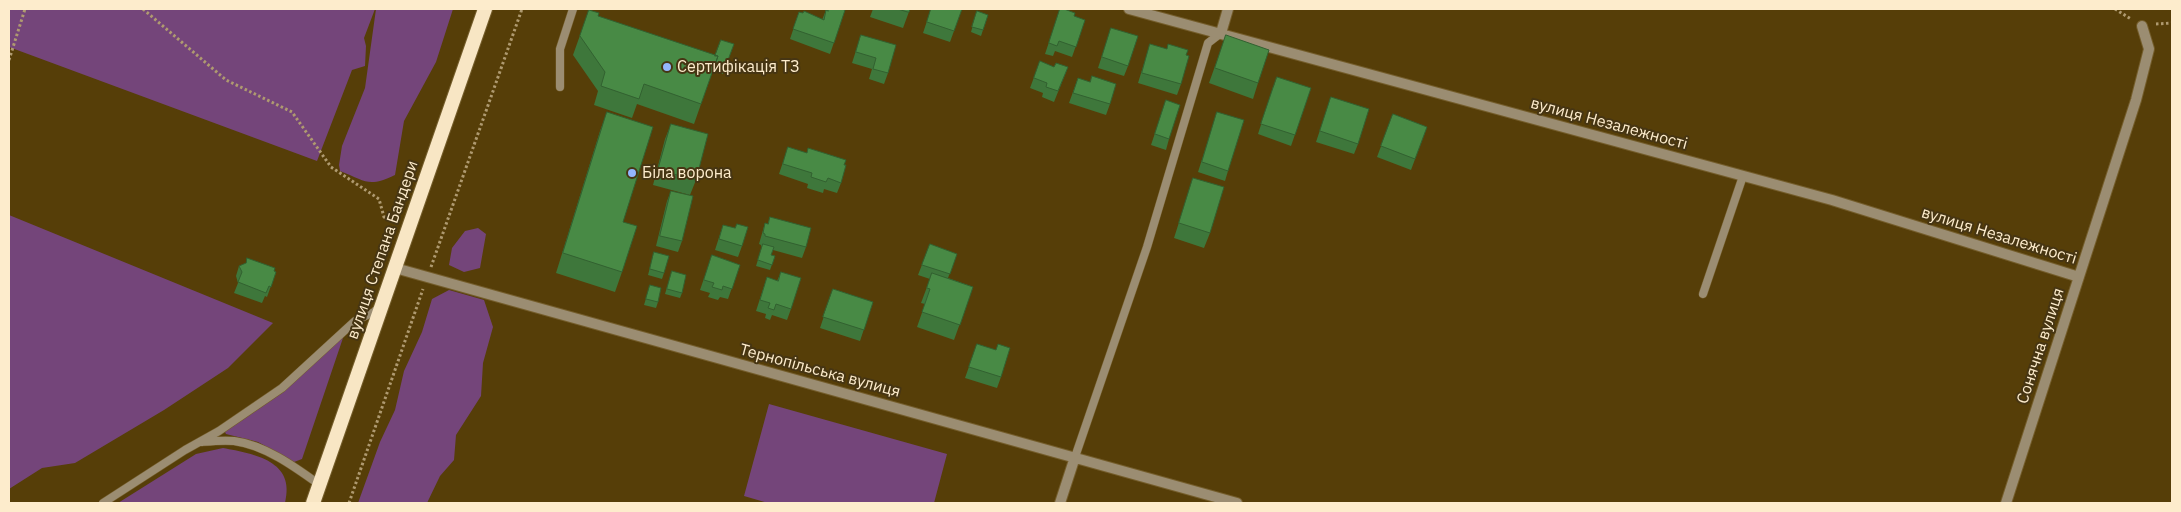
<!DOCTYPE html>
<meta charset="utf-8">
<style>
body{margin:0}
#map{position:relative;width:2181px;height:512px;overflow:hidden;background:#563e08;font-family:"IBM Plex Sans",sans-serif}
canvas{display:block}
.frame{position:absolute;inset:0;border:10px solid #fdeccc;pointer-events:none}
</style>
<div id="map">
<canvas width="2181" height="512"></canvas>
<div class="frame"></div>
</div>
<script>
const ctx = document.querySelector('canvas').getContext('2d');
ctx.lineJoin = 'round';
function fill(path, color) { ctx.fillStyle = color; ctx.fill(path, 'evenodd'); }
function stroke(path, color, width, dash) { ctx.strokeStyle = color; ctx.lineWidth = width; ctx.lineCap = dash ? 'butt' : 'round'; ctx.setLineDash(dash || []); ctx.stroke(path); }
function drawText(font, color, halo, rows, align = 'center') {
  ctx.font = font + ' "IBM Plex Sans",sans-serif'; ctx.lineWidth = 4; ctx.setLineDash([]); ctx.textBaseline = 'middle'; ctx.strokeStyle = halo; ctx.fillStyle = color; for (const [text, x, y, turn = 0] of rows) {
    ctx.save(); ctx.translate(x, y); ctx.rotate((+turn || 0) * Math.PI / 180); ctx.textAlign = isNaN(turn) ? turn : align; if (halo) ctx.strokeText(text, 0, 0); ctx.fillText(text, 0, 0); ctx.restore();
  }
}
fill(new Path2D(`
 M9,9H375L364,38L366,46L365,66L352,70L317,161L9,47Z
 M376,9H453L436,62L404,121L395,175C368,188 366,181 340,171L339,165L342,146L365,88Z
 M9,215L273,323L228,368L164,410L75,463L42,468L9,489Z
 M478,228L486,234L480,268L464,272L449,265L452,248L465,231Z
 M449,290L484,300L493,327L483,363L481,396L456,435L454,460L440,476L427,503H358L380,442L395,410L404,371L422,332L432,299Z
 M344,335L302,459L294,462L258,442L226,434L225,432L231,426Z
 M769,404L947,454L934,503H768L744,496Z
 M223,448C255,454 296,461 285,503H118L196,454Z`), '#74457a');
const service = new Path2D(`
 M560,87V49L573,9
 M1703,294L1743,176
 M202,442C213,441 223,440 234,441C265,445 295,467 320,485
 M1075,457L1147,247L1208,43L1221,33
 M103,503L185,450L219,431L282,388L355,321L374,312L379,307`);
const minor = new Path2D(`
 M1129,9L1832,200L2079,277
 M1221,33L1228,9
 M395,268L1237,503
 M1060,503L1075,457
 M2006,503L2136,100L2149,49L2142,26`);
const trunk = new Path2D(`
 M313,503L485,9`);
stroke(service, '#745d2b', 9);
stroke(minor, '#745d2b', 12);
stroke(trunk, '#745d2b', 16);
stroke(new Path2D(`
 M143,9L226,80L292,112L331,167L379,199L384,217L397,220
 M2115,9L2131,19
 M2156,24L2172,23
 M9,60L25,9
 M431,267L522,9
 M349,503L423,289`), '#af9a70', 3, [2.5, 2.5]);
stroke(service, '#9b8d72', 8);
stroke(minor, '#9b8d72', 10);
stroke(trunk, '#f8e6c4', 14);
fill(new Path2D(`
 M873,9H910L903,28L870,17Z
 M931,9H962L950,42L923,33Z
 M1060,9L1074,16L1085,20L1072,57L1055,51L1053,56L1045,54Z
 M589,10L598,16L715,56L734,44L723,74L713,70L694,124L637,104L632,118L594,105L598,91L573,55Z
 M826,10H845L830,54L790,39L799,12L822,20Z
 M977,11L988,15L981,36L971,32Z
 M1111,28L1128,66L1124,76L1098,68Z
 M861,35L888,73L884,84L869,79L872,69L852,63Z
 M1226,35L1258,83L1253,99L1209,83Z
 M1150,44L1186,55L1181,84L1177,95L1138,83Z
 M1040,61L1054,67H1068L1054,102L1042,97L1043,93L1030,88Z
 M1078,78L1110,104L1106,115L1069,103Z
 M1273,87L1311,88L1291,146L1258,134Z
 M1331,97L1358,144L1354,154L1316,142Z
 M1166,100L1169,139L1166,150L1151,145Z
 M607,112L623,222L622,272L615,292L556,273L600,131Z
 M1217,112L1228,171L1225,181L1198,172Z
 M1393,114L1427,127L1411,170L1377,157Z
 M671,124L696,180L690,195L653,185L665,139Z
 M788,147L844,165L841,183L837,193L824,189L823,193L807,188L808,184L779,174Z
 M1193,178L1210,233L1204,248L1174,238Z
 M671,191L682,241L678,252L656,246L667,201Z
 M765,223L806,247L802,258L773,250L771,255L775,256L770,270L756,266L762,247L761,246V245L759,244Z
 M723,225L742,246L738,257L715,250Z
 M930,244L957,254L948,278L973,287L954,340L917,327L925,304L921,303L930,279L918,275Z
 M654,252L664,273L662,279L648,275Z
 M712,255L740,265L728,299L720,297L718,300L708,297L710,293L700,290Z
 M239,266L276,272L267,297L265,296L262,303L234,293L238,283L236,276Z
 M672,271L682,293L680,298L665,294Z
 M781,272L791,309L787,320L772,315L770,320L765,318L766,314L756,311L767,277L777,281Z
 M650,285L658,302L656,308L644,305Z
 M833,289L873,302L860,341L820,328Z
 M977,344L996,350L1001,377L997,388L965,378Z`), '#3e773b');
const building = new Path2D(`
 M828,9H841L845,10L834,43L793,29L799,12L803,13L804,11L824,20L826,10L828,11Z
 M898,9H910L909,12Z
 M931,9H962L954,31L927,22Z
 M1060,9H1064L1075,13L1074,16L1085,20L1076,47L1059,41L1057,46L1049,43Z
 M589,10L599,13L598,16L718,56L701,104L644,84L639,99L601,86L605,72L580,36Z
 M977,11L988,15L983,30L972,27Z
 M1111,28L1138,36L1128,66L1102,57Z
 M861,35L896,45L888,73L873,69L876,58L856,52Z
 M1226,35L1269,50L1258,83L1215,68Z
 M721,40L734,44L725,68L715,65L718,56H715Z
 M1150,44L1167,49L1168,44L1188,50L1186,55L1189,56L1181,84L1142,73Z
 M1040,61L1054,67L1056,63L1068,67L1058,91L1046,87L1047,83L1034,78Z
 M1092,76L1116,84L1110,104L1073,93L1078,78L1090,82Z
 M1277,77L1311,88L1295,135L1261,124Z
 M1331,97L1369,109L1358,144L1320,131Z
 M1166,100L1180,105L1169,139L1155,134Z
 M607,112L653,127L623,222L637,226L622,272L563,253Z
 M1217,112L1244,120L1228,171L1202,162Z
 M1393,114L1427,127L1415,159L1381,146Z
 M671,124L708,134L696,180L658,170Z
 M788,147L807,153L808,148L846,160L844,165H846L841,183L828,178L826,182L811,177L812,173L783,164Z
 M1193,178L1224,187L1210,233L1179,223Z
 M671,191L693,196L682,241L660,236Z
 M770,217L811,228L806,247L765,236V234L763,233L765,223L768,224Z
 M737,224L748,227L742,246L719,239L723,225L735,228Z
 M763,244L774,247L771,255L775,256L772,265L758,260Z
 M930,244L957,254L950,274L922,265Z
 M654,252L669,256L664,273L650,269Z
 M712,255L740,265L732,289L723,286L722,290L712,287L714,283L704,280Z
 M247,258L275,268L274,271L276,272L271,287L269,286L266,293L238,282L242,272L239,266L246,263Z
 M672,271L686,275L682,293L667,289Z
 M781,272L801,278L791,309L776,304L774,310L768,308L770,303L760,300L767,277L778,281Z
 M932,273L973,287L960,325L922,312L930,289L927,288Z
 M650,285L661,288L658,302L646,299Z
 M833,289L873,302L864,330L823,317Z
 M977,344L996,350L998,344L1010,348L1001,377L969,367Z`);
fill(building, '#488a45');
stroke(building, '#326130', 1);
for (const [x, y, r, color] of [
 [667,67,5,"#93b7fd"],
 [632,173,5,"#93b7fd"]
]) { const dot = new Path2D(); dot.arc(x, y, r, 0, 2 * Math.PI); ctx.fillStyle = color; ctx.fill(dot); stroke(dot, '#463513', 2); }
drawText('16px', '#fdeccc', '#463513', [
 ["Сертифікація ТЗ",677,67],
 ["Біла ворона",642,173]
], 'left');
drawText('16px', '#fdeccc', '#463513', [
 ["вулиця Незалежності",1609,124,15],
 ["вулиця Незалежності",1999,236,17],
 ["вулиця Степана Бандери",383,250,-71],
 ["Сонячна вулиця",2041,346,-72],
 ["Тернопільська вулиця",820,371,15]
]);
</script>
